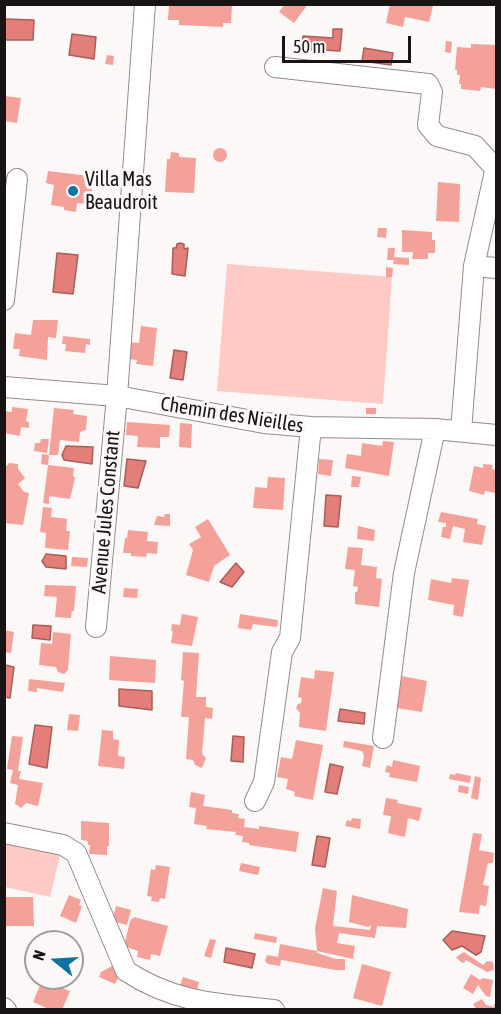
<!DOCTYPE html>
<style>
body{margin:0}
#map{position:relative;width:501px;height:1014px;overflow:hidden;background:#fdf8f8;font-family:"Asap Condensed",sans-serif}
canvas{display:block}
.frame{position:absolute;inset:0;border:6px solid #181413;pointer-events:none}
.north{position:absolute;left:24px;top:930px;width:60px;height:60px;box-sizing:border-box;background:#fdf8f8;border:2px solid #a19d9c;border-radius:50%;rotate:288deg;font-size:16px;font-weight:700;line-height:24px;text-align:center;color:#181413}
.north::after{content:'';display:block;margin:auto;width:21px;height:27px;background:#0c74a0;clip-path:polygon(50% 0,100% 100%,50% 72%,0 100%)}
.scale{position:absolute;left:282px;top:36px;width:129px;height:27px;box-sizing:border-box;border:3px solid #181413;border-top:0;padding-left:8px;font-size:18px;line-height:21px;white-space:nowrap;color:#181413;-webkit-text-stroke:4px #fdf8f8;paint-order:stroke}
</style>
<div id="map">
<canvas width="501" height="1014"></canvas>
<div class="frame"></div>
<div class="north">N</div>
<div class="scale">50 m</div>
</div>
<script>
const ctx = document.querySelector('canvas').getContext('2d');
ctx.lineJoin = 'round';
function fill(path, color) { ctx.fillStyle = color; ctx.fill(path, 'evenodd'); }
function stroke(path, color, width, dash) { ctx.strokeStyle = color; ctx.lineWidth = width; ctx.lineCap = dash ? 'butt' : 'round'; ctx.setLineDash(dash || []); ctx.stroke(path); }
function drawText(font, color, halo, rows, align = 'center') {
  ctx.font = font + ' "Asap Condensed",sans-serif'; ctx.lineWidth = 6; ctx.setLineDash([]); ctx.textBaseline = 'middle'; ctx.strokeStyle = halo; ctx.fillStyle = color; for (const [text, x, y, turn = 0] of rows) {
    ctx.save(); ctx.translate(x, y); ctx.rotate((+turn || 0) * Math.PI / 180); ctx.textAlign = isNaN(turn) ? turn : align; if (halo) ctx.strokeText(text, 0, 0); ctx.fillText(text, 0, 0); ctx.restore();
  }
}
fill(new Path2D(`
 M227,264L392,277L383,404L217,391Z
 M5,842L60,855L50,897L5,887Z`), '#fecac5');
const water = new Path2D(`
 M5,19L34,20L33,40H5Z
 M333,29H342L340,51L301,49L303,36L333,38Z
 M72,34L96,37L94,59L69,55Z
 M364,48L393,53L391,65L362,61Z
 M180,243L184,244V249L188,248L185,276L172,274L173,248H176L177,244Z
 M57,253L78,255L73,294L53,292Z
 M174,350L187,352L183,380L170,378Z
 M66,446L93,447L92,464L64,460L62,455Z
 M127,459L146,461L138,488L124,486Z
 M326,495L341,496L338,527L324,526Z
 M46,554L66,556V569L46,567L42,561Z
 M236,563L244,572L232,587L220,582Z
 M33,625L51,626L50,640L32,638Z
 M5,665L14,667L10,698L5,697Z
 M119,689L152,691V710L119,706Z
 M340,709L365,713L364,724L338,721Z
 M35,725L52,727L47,768L29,764Z
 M233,736L244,737L243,762L231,761Z
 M330,764L343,767L337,794L325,792Z
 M317,836L330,838L325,867L312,865Z
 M452,931L485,936L481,952L476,955L462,946L452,950L443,940Z
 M226,948L255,954L252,968L224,962Z`);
fill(water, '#e37f78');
stroke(water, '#a65f5a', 1.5);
fill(new Path2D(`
 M169,4H232L231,23H223V27L179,25V20H168Z
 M285,4H308L294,23L279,12Z
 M390,4L433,6L429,22L405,17L403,27L386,23Z
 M446,41L452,42L451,53L445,52Z
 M471,44L496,45V89L481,87L480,91L461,89V84H459L460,75H457V70H455L457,47L471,48Z
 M107,55L114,56L113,65L105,64Z
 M4,96L21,98L17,123L4,121Z
 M213 155a7 7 0 1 1 14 0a7 7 0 1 1-14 0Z
 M171,152L179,153V157L196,158L194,193L165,192L167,159H170Z
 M48,171L89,176L88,185L92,188V192L86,197L85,204L77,203L76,212L64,210V207L51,205L54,185L46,183Z
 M438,182L460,184L459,222L436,221Z
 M378,228H387L386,238L377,237Z
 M402,230L432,232V240H435V253H428V259H412L413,252H402Z
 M388,248H395L394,257L409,258V265L393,264L394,260H387Z
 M386,267L393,268L392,277H386Z
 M33,320H58L56,338L48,337L47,360L19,356L20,349H13L15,333L31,335Z
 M141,326L157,328L153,366L136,364L137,360L129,359V342L139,343Z
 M63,336L90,339V345L86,344L85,353L65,351L66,344H62Z
 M12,407L28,409L26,421L29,422V428L21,427L20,436L4,433V411L12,412Z
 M54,408L74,410L73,414L87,416L86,430L80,432L79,442L60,440L58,455H49Z
 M366,408H376V414H366Z
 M127,422L170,425L169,437H160V448L137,447L138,436L126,435Z
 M180,423L192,424L191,448L179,447Z
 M41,439H49L47,453L34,451L35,443H40Z
 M383,441L394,442L389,476L345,468L347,454L361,456L362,443L382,446Z
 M42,454L49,455L48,465L41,464Z
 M319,459L333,460L331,476L318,474Z
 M9,463L18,464V469L25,478L18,484L24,492L29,493L23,525L4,523V469Z
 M483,464L493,465L492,469L496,470V493L485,491L484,495L469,491L474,466L483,468Z
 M48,465L74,468L73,476L75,478L70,499L49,496V504L43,503Z
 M352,476L361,477L359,487H351Z
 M268,477L285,478L283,510L253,508L255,487L267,488Z
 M43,507L52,508L51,517L67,519L66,531H70L68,550L45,548L46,533L40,532Z
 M441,512L478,519L477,524L486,526L482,545L463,542L465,529L453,526L450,539L441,537L443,527H446V523L438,522Z
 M165,514H170V526L154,525L157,516L164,517Z
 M208,519L230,555L214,566L209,582L186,575L193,550L189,544L201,537L195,527Z
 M358,526L375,530L374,541L357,539Z
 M128,530L148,532L147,541L158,542L157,554L147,553L146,557L131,556V553H123L125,538H127Z
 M348,547L363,548L361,565L377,567L376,578L382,579L379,607L355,604V592H357L358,587L353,586L355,570L345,569Z
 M72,557L88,558L87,567L71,566Z
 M452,578L469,580L463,617L453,615L454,605L428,600L431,579L451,583Z
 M45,585L76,586L74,611H72L71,618L55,617L57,597L44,596Z
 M124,588L138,589L137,598L123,597Z
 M182,614L198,617L192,646L171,643L173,631H171L172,624L180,625Z
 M240,614L278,620L277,627L253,624L251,630L238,628Z
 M4,630L14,632L11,653L4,652Z
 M53,632L71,634L68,670L64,674L58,672L56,667L39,665L41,643L52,644Z
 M183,652L199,653L196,697H206V707L213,708L212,719L205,718L202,754L206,758L202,768L195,765L193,760L186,759L189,717H181L184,681L181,680Z
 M110,656L156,660L155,683L109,680Z
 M315,670L334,672L326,731L299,727L300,713L296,708L298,704L301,703L302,698L298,697L301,677L314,679Z
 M402,676L427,681L422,712L397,708Z
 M29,679L65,683L63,692L37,688V692L28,691Z
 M69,714L80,715L78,731L67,730Z
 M102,730L113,731V739L119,740L118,756L125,757L124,769L98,766Z
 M12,736L23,737L18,771H21L19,779L43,783L38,806L26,803L21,808L15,804L18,785L10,783L13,770L7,769Z
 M296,740L323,745L313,800L294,796L295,792L286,789L288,779L277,777L281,757L292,759Z
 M344,741L374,746L370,768L362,766L364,756L362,751L343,747Z
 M393,760L420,766L417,782L389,777L390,773L385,772L387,765L392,767Z
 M456,773L471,776L470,783L449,779L450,774L455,775Z
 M475,776L481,778L478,800L471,798Z
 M459,785L469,787L468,794L458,792Z
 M191,792L205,795L203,806L232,810V813L239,814L238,818L245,819L244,827L259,829V826L299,832L296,852L249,845V843L242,842L243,836L235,835L236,832L206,829L207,826L194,824L196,808L189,807Z
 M386,798L398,800L397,803L422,808L419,821L408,818L405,837L388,833L391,816L383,815Z
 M352,818L361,819L360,829L345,826L347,820L351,821Z
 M81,821L109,823V845L107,847V855L89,854L90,845H88V841L81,840Z
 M473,833L482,834L479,850L494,853L493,863H488L483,885L489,886L486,906L480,905L479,914L459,912Z
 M241,863L260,867L258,875L239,871Z
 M156,865L170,867L165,899L160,898L159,902L151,901L152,897L147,896L151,869L155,870Z
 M323,888L337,891L333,926L370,930L371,925L368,927L349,922L352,895L408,909L406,928L377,926L375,938L339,933L337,943L355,946L353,959L317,951L315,928Z
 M69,895L81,900L79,905L82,906L76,923L60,916Z
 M4,897H33L34,926H4Z
 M116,906L131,910L127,925L112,921Z
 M134,917L168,926L160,956L151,954L150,960L137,957L138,951L124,946L130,921Z
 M255,933L277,937L276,943L254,939Z
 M210,939L216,940L211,958L204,956Z
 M280,944L317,951V953L336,959H345V970H335L282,960H281L280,966L268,964L265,961L267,955L278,957Z
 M464,952L483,965L487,961L493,962L494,970L487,972L466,960L464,963L461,962L456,957Z
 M116,964L119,976L115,984L99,977L101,972Z
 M362,964L391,972L382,1006L353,998Z
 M471,974L480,980L483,978L493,980L490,997L486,996L478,985L473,994L463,988Z
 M183,977L199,982L196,995L179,989Z
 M43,978H61L58,986L70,991L62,1010H51L33,1002Z
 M482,999L486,1005L494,1007V1004H496V1010H477L473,1004Z`), '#f4a19a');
const minor = new Path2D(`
 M275,67L428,84L432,92L428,125L437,136L475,146L495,168
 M474,266L496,268
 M4,300L17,179
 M4,387L117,396L264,423L311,427L435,429L496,435
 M461,431L474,266L496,167
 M96,627L117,396L145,4
 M383,738L404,573L435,429
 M255,801L264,782L282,652L290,638L311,427
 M4,833L63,845L76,853L126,971C175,1003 218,1004 274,1010
 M4,1008L6,1010`);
stroke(minor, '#968b8a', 22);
stroke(minor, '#fff', 20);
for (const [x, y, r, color] of [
 [73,191,6,"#0c74a0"]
]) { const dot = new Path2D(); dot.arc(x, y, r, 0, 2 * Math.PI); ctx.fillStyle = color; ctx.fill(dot); stroke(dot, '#fdf8f8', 2); }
drawText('20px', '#181413', '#fdf8f8', [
 ["Villa Mas",85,180],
 ["Beaudroit",85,203]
], 'left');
drawText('20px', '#181413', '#fdf8f8', [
 ["Chemin des Nieilles",232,415,9],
 ["Avenue Jules Constant",106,512,-85]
]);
</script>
